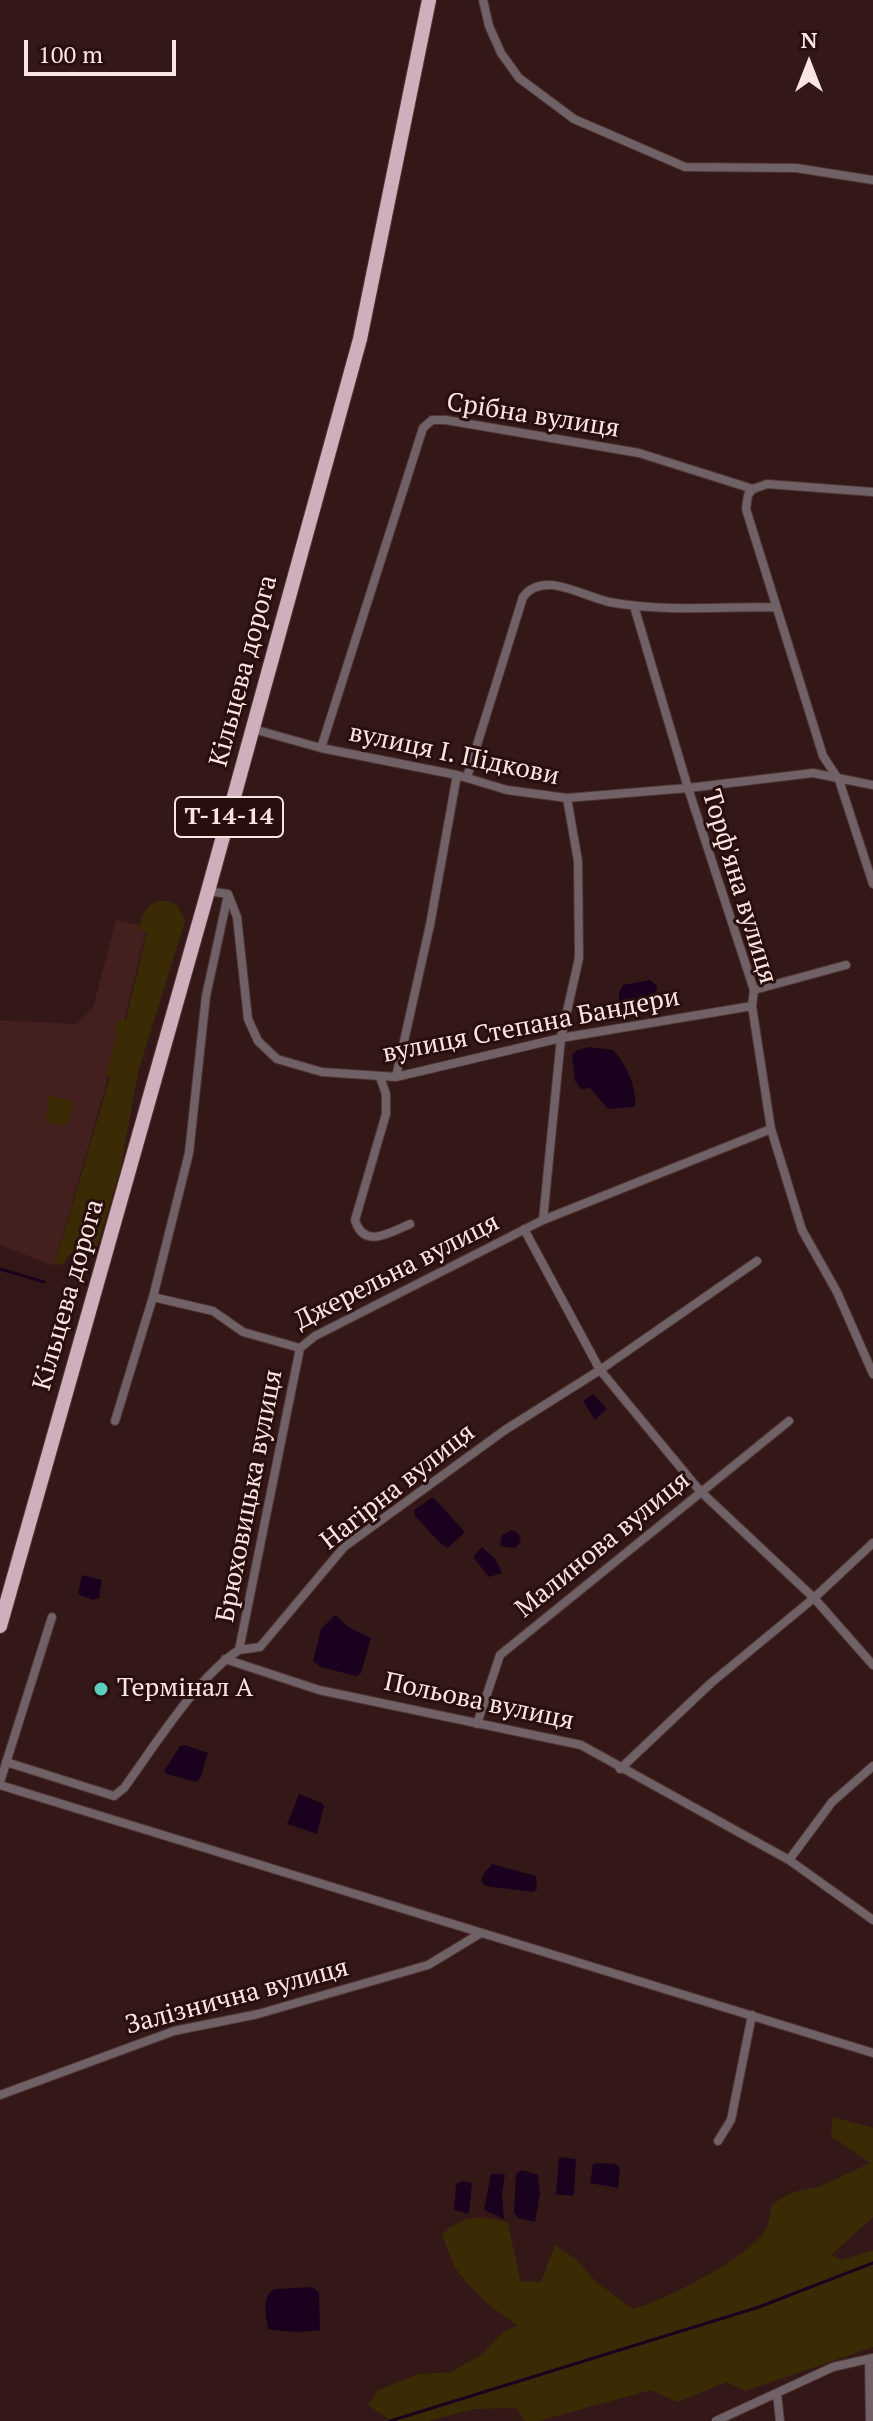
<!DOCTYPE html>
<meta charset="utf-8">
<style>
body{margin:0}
#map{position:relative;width:873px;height:2421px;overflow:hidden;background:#341817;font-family:"PT Serif",serif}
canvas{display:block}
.north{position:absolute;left:769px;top:24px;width:80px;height:80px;-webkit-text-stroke:6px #290e0e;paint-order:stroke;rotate:0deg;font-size:22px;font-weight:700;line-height:32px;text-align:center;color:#fae5e3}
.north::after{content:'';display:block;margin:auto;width:28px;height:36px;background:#fae5e3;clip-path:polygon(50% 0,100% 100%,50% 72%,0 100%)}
.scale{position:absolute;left:24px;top:40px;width:152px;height:36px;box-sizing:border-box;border:4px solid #fae5e3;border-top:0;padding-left:10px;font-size:24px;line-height:28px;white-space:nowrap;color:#fae5e3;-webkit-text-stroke:6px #290e0e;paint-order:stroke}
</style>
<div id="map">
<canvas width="873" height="2421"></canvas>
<div class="north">N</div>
<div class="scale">100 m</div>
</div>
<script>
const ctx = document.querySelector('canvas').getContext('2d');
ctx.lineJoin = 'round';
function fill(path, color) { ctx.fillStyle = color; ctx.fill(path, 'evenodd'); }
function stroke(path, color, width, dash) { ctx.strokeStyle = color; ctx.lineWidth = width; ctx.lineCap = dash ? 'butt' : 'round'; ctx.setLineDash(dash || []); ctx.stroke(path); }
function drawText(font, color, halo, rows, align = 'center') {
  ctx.font = font + ' "PT Serif",serif'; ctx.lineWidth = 6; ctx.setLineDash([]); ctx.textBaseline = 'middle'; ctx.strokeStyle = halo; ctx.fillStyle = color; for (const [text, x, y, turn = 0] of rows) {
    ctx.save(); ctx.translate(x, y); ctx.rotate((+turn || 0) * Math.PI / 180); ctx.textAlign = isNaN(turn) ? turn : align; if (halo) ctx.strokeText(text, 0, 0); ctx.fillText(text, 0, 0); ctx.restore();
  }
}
fill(new Path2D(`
 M116,920L147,927L122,1029L54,1266L0,1245V1020L77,1024L93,1008Z`), '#431f1d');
fill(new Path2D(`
 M158,901H168L177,905L185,921L138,1072L121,1167L96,1250C79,1247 71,1248 63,1265L55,1264L110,1077L107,1074L118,1031L115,1030L118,1020H126L147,932L139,928C143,915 145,906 158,901Z
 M49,1095L74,1102L67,1126L46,1123Z
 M833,2117L873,2128V2217L831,2255L841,2260L873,2250V2347L745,2391L727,2382L677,2402L651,2390L538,2421H525L516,2408L474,2409L428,2421H391L368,2405L378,2390L419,2374L452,2372L482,2354L504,2331L518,2326L489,2305L466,2282L454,2266L442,2234C464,2214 482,2215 508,2223L520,2281L541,2282L555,2245L577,2260L596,2282L633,2309C668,2299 739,2262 763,2234C769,2227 770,2214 772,2204L793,2192L819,2187L870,2163L831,2136Z`), '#3a2b05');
fill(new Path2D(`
 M650,980L657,986L655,1005L637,1011H623C619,1001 616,995 623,985Z
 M589,1047L613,1050C626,1064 637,1087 635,1107L608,1109L590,1088L581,1089L575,1081L572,1055L577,1050Z
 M593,1394L607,1409L595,1420L583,1401Z
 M433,1497L465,1532L448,1548L441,1544L415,1516L414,1510Z
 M512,1530L518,1533L521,1542L515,1548L500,1546L502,1535Z
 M482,1547L496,1560L502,1573L489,1577L473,1557Z
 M82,1575L102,1580L99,1598L93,1600L78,1594Z
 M335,1615L350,1628L371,1638L361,1673L356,1676L321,1667L313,1661L321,1629Z
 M185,1745L208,1753L200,1779L196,1782L167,1774L164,1771L180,1746Z
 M299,1794L322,1803L324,1806L317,1834L287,1824Z
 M492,1864L536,1876L537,1889L533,1892L485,1886L481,1881L484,1873Z
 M559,2157L576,2159L574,2194L572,2196L556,2194Z
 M601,2163L616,2164L620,2168L618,2188L590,2183L593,2164Z
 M522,2170L538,2175L540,2194L535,2222L518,2218L514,2213L516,2174Z
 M491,2174H505L502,2194L504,2219L484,2210Z
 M462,2181L472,2183L469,2214L454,2210L456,2184Z
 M313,2287L319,2293L320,2330C302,2333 285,2332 268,2329C266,2315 261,2298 274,2289Z`), '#1a021f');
stroke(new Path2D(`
 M0,1269L44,1282
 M390,2421L759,2307L873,2263`), '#1a021f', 3);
const minor = new Path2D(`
 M483,0L489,26L501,53L519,78L574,119L685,167L796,168L873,180
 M753,489L748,495L746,509L823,756L839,780L873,884
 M634,606L688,788L754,990L752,1006L771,1129L802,1230L837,1292L873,1374
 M253,729L321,748L457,775L507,790L567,798L688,788L813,773L873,785
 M321,748L423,428L432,420H446L639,453L753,489L767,484L873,492
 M467,777L523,597C543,570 582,596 609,602C662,612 721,607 776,607
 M208,891L228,894L237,917L248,1019L258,1041L277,1059L322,1072L396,1077L561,1038L752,1006
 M754,990L846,965
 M380,1077L386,1094V1114L355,1220C364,1250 391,1232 410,1224
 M396,1077L430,925L457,775
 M543,1220L561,1038L579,958L578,861L567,798
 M524,1229L600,1370L700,1491L814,1598L873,1665
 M153,1297L213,1311L243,1332L300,1348
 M300,1348L315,1336L543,1220L771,1129
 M115,1421L153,1297L189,1153L206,996L228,895
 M239,1650L260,1647L344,1547L505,1430L600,1370L757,1261
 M225,1659L319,1690L581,1745L789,1860L873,1920
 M477,1724L500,1655L789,1421
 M6,1762L114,1796L124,1788C153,1748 199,1675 239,1650L300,1348
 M620,1769L711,1683L814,1598L873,1543
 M0,1782L52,1617
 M0,1785L873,2053
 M789,1860L832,1802L873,1766
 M0,2095L174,2031L258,2014L428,1965L481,1933
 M718,2141L731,2120L752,2015
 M869,2359L870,2421
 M777,2394L780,2421
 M716,2421L833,2367L873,2358`);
const trunk = new Path2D(`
 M0,1626L208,891L360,339L429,0`);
stroke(minor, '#503534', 10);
stroke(trunk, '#503534', 16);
stroke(minor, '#706167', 8);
stroke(trunk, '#d0afbc', 14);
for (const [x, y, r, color] of [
 [101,1689,8,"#5bcebc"]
]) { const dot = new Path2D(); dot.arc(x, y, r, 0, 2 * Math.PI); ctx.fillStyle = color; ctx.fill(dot); stroke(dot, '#290e0e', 3); }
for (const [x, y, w] of [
 [229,817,108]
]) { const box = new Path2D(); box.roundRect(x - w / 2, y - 20, w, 40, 6); ctx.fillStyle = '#290e0e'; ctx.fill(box); stroke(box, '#fae5e3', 2); }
drawText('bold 24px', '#fae5e3', null, [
 ["Т-14-14",229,817]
]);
drawText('26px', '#fae5e3', '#290e0e', [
 ["Срібна вулиця",533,416,9],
 ["Кільцева дорога",244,671,-75],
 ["вулиця І. Підкови",454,755,12],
 ["Торф'яна вулиця",739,887,73],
 ["вулиця Степана Бандери",531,1026,-11],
 ["Джерельна вулиця",397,1272,-27],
 ["Кільцева дорога",69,1295,-74],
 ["Нагірна вулиця",398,1487,-38],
 ["Брюховицька вулиця",250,1496,-79],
 ["Малинова вулиця",603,1545,-39],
 ["Польова вулиця",479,1702,12],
 ["Залізнична вулиця",237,1997,-15]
]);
drawText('26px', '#fae5e3', '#290e0e', [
 ["Термінал А",117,1689]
], 'left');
</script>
